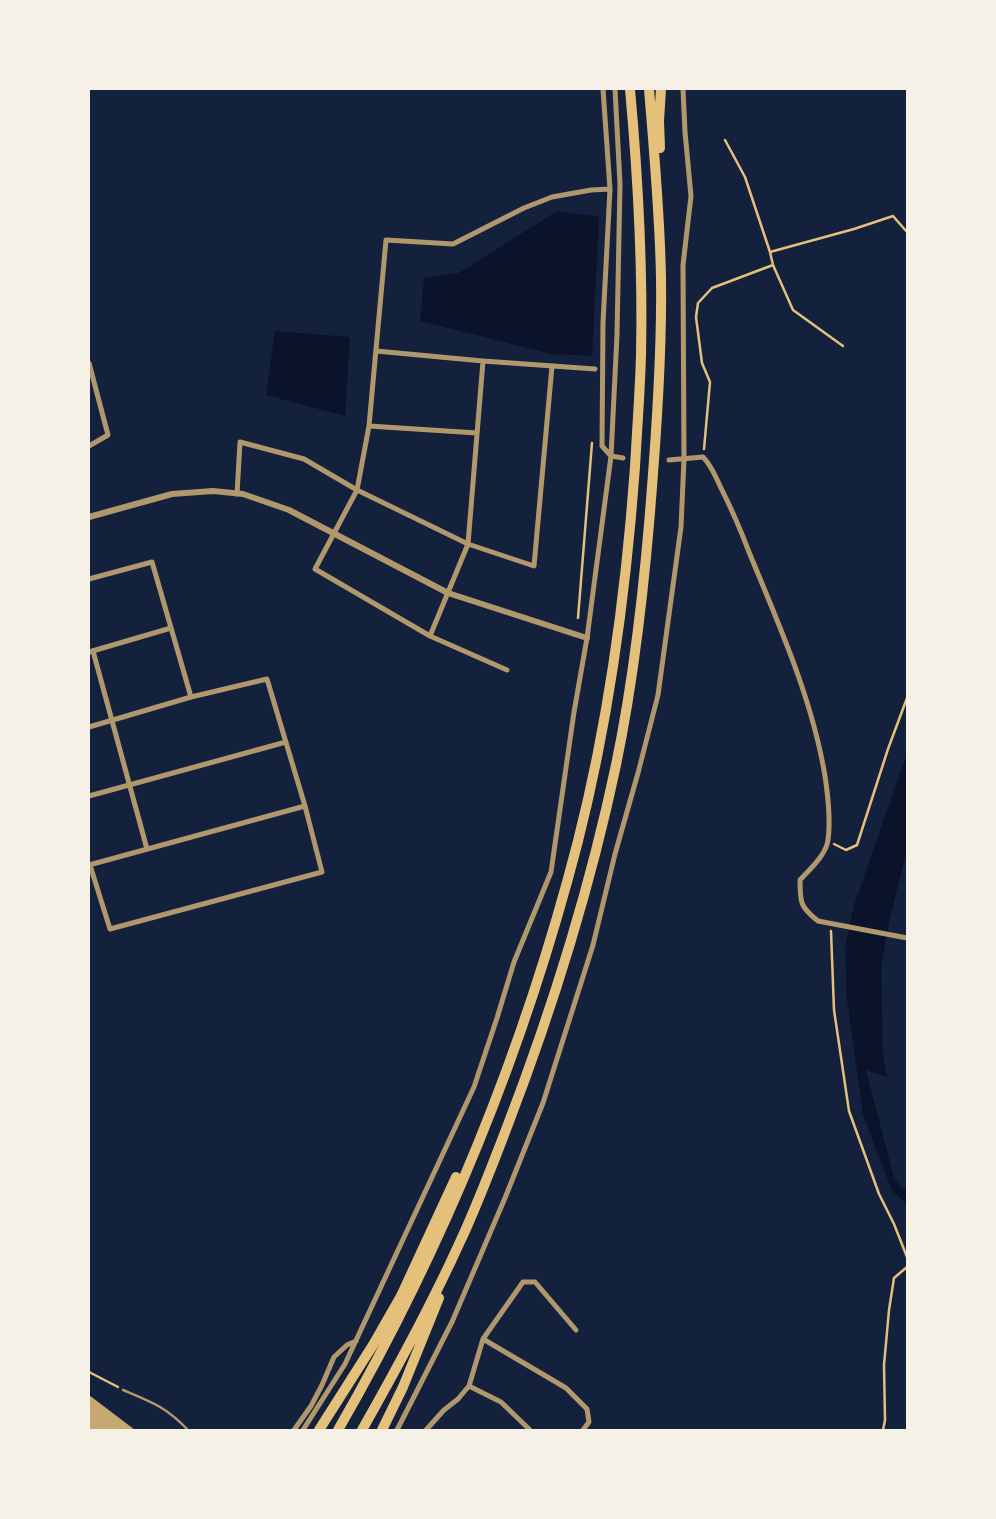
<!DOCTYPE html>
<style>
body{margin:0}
#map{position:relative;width:996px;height:1519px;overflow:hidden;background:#14213d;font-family:Georgia,serif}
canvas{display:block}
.frame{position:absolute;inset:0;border:90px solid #f6f1e7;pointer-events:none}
</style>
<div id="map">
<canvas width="996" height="1519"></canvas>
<div class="frame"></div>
</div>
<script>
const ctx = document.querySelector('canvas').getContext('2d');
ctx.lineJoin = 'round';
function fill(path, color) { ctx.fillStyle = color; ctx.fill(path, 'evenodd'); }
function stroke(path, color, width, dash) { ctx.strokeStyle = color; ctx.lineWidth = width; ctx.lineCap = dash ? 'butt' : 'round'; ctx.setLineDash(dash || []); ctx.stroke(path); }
fill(new Path2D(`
 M557,211L599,217L592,356L551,354L420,321L424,278L459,273Z
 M275,331L350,337L345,416L266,395Z
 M907,753V849L890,918L881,966L883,1053L887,1077L866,1070L894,1178L902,1188H907V1204L892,1191L863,1115L847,999L845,947L854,905Z`), '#0b132b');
fill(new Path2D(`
 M89,1395L135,1430H89Z`), '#c6a872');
stroke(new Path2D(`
 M725,140L745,177L770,252
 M773,265L793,310L843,346
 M704,449L710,382L702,363L696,317L698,303L712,288L773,265L770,252L854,229L893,216L907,232
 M578,618L592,443
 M834,844L846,850L857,845L888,749L907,698
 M831,931L834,1010L849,1111L879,1194L894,1224L907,1257
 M89,1372L118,1387
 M883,1430L885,1420L884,1365L889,1310L894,1278L907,1267`), '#e5c07b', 2.5);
stroke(new Path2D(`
 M123,1390C152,1402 166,1407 188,1430`), '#b1986c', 2.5);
stroke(new Path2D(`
 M603,89L610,189L603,323L602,446L611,456L623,458
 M376,351L483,361L468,544L430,636
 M483,361L595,369
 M89,363L108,435L89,446
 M369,426L477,433
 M669,460L703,457C712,466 716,478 722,490C732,510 741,531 749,552C779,625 812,698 825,776C828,796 831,819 828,840C826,855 810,869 800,880C800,902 800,907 818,921L907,938
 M237,494L240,442L304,459L357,490L468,544L534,566L552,366
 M89,579L152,562L191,697L267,679L305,806L322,872L110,929L90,865
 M93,651L147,849
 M89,652L171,628
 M507,670L430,636L315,569L357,490L369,426L386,240L453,244L524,208L552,197L591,190L610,189
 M89,727L191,697
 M89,796L286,742
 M89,865L305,806
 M483,1339L566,1388L587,1409L589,1422L583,1430
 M469,1386L501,1402L530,1430
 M294,1430L311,1406L322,1385L334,1357L347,1345L356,1341
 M303,1430L345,1364L474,1087L497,1018L514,962L551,872L574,712L587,638L611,456L617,335L620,184L615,89
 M397,1430L452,1322L505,1198L543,1103L593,945L615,854L638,773L658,695L681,527L684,459L683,265L691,196L685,132L683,89
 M426,1430L444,1410L458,1399L469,1386L483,1339L523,1282H535L576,1330`), '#b1986c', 5);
stroke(new Path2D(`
 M89,517L172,494L213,491L243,494L289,510L448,593L587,638`), '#b1986c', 6);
stroke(new Path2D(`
 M660,148L659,121L661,89
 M319,1430L373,1345L401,1296L456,1177
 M338,1430C444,1246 525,1047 578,841C609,719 626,592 635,467C637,430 640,392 641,355C643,266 638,177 630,89
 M362,1430C396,1370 430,1308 459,1244C477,1206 492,1166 507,1127C552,1010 590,888 616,765C636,669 646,571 653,474C658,408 662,343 661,278C660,215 654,151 649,89
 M382,1430L403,1387L439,1298`), '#e5c07b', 10);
</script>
